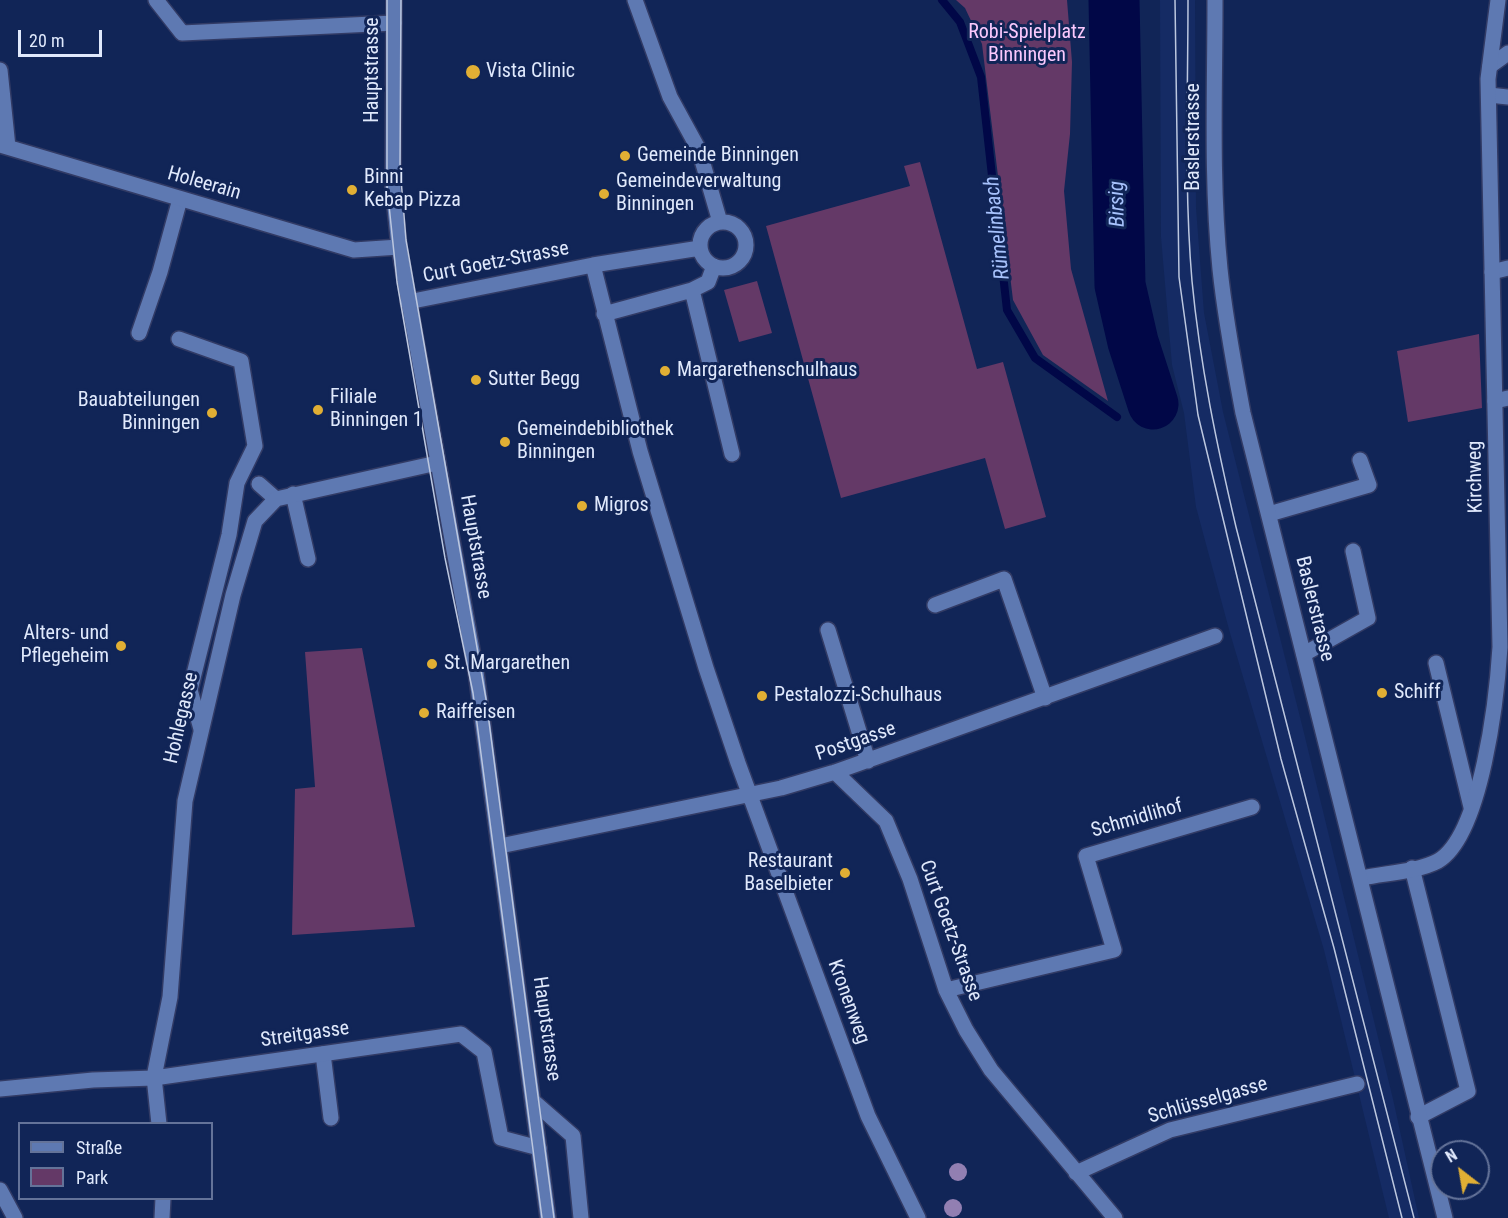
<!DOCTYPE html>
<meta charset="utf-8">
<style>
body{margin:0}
#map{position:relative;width:1508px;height:1218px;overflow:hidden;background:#112557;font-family:"Roboto Condensed",sans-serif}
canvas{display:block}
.legend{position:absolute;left:18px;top:1122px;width:195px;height:78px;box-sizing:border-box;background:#112557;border:2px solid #647399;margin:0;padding:8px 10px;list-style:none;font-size:18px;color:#e0e9fc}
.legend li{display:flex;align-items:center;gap:12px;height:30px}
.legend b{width:30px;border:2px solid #647399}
.north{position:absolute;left:1430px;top:1140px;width:60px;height:60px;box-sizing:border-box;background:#112557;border:2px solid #647399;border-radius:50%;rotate:329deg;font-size:16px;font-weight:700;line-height:24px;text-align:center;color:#e0e9fc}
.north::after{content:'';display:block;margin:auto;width:21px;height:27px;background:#e1af34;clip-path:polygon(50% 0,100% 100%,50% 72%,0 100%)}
.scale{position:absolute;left:18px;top:30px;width:84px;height:27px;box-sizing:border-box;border:3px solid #e0e9fc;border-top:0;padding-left:8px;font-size:18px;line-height:21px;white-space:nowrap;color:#e0e9fc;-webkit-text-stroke:4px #112557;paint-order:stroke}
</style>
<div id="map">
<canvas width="1508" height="1218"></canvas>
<ul class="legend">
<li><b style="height:8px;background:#5e79b2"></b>Straße</li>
<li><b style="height:16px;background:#643967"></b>Park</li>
</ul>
<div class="north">N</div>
<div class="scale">20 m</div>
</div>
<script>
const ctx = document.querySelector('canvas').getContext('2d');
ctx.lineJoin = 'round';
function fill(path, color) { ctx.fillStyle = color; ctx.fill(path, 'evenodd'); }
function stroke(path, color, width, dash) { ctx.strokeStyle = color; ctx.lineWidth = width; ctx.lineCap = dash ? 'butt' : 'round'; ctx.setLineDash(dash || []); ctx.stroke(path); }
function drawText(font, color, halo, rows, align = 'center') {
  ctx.font = font + ' "Roboto Condensed",sans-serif'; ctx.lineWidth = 6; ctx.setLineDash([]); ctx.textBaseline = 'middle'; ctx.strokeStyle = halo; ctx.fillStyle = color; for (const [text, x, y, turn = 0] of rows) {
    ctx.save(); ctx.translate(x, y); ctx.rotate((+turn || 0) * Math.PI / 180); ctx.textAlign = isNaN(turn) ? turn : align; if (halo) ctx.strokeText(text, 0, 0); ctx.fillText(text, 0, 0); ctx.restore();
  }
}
fill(new Path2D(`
 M1160,0H1195L1196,208L1204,313L1223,412L1303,729L1393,1099L1419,1218H1389L1324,950L1230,633L1196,507L1184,413L1172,365L1161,237Z`), '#152b64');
fill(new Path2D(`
 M956,0H1067L1072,62L1070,134L1064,191L1071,269L1108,401L1043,355L1013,300L982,44L965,8Z
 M920,162L977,369L1003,362L1046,517L1005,529L985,458L841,498L766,226L910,186L904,166Z
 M757,281L772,333L739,342L724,290Z
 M1479,334L1482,408L1408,422L1397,351Z
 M362,648L415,927L292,935L295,789L315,787L305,652Z`), '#643967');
stroke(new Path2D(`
 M942,0L960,22L981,77L1007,310L1035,358L1117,417`), '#010747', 8);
stroke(new Path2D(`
 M1114,0L1120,285L1133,342L1153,404`), '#010747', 51);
const lane = new Path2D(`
 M156,0L182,33L394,23
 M1490,66L1508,53
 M1489,95L1508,97
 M1492,272L1508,268
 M139,333L160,272L180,199
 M179,339L241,361L255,446L237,483L229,535L190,690L201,729
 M1495,401L1508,398
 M259,484L276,499
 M293,494L308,559
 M1269,514L1369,485L1360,460
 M935,605L1004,579L1045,698
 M1304,654L1368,618L1353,551
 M1436,663L1471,807
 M1412,868L1468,1091L1418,1117
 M323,1054L331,1118`);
const street = new Path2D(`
 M635,0L670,97L699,150L720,222
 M0,70L8,147
 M0,145L354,250L399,247
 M700 245a23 23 0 1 1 46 0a23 23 0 1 1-46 0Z
 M593,265L640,451L706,668L738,763L868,1116L918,1218
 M714,266L708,282L692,290L732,454
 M408,302L593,265L700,248
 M604,314L692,290
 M828,630L868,761
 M835,772L886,821L910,879L946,990L966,1030L991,1070L1115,1218
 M500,846L781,788L835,772L1215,636
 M1362,878C1385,873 1417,872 1438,861C1482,835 1497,696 1500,647L1488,79L1498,0
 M946,990L1114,950L1086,856L1252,807
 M0,1089L93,1080L154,1078L461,1034L484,1052L501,1138L539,1148
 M534,1102L573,1136L581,1218
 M159,1124L154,1077L170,997L185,801L233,595L255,521L276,499L437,463
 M1076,1173L1170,1130L1357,1084
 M0,1190L15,1218
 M162,1218L163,1198`);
const secondary = new Path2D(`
 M394,0L393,188L399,247L476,672L548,1218
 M1215,0C1215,89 1211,180 1220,269C1225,318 1234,365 1243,413L1445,1218`);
stroke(lane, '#323b65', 18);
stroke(street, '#323b65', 18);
stroke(secondary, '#323b65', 18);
stroke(lane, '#5e79b2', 15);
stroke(street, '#5e79b2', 15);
stroke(secondary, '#5e79b2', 15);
stroke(new Path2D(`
 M387,0V186L397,282L445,558L473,693L542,1218
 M401,0L400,167L406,240L486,699L554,1218
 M1175,0L1179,277L1198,415L1281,759L1334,948L1402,1218
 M1188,0C1188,93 1184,188 1192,281C1200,365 1217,446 1236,527L1414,1218`), '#bcc7df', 1.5);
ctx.fillStyle = '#927fb2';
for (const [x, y] of [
 [958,1172],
 [953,1208]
]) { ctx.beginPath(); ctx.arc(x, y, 9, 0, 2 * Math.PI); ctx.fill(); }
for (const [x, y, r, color] of [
 [473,72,8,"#e1af34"],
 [625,156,6,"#e1af34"],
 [352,190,6,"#e1af34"],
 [604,194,6,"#e1af34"],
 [665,371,6,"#e1af34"],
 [476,380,6,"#e1af34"],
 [318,410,6,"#e1af34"],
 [212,413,6,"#e1af34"],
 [505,442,6,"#e1af34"],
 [582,506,6,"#e1af34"],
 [121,646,6,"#e1af34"],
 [432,664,6,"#e1af34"],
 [1382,693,6,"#e1af34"],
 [762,696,6,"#e1af34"],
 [424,713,6,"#e1af34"],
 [845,873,6,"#e1af34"]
]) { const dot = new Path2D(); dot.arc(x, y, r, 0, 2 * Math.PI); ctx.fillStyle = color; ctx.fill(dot); stroke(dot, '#112557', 2); }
drawText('20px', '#fbc9fd', '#112557', [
 ["Robi-Spielplatz",1027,33],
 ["Binningen",1027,56]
]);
drawText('20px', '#e0e9fc', '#112557', [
 ["Hauptstrasse",373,70,-90],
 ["Baslerstrasse",1194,137,-90],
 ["Holeerain",204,184,16],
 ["Curt Goetz-Strasse",496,263,-11],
 ["Kirchweg",1476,477,-91],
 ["Hauptstrasse",475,547,80],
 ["Baslerstrasse",1314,609,76],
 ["Hohlegasse",182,718,-77],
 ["Postgasse",856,742,-19],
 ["Schmidlihof",1137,819,-16],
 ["Curt Goetz-Strasse",950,931,70],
 ["Kronenweg",848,1002,70],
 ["Hauptstrasse",546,1029,82],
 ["Streitgasse",305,1035,-8],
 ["Schlüsselgasse",1208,1101,-16]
]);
drawText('20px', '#e0e9fc', '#112557', [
 ["Vista Clinic",486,72],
 ["Gemeinde Binningen",637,156],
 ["Binni",364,178],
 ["Kebap Pizza",364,201],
 ["Gemeindeverwaltung",616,182],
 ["Binningen",616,205],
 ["Margarethenschulhaus",677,371],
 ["Sutter Begg",488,380],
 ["Filiale",330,398],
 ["Binningen 1",330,421],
 ["Bauabteilungen",200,401,"right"],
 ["Binningen",200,424,"right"],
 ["Gemeindebibliothek",517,430],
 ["Binningen",517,453],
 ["Migros",594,506],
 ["Alters- und",109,634,"right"],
 ["Pflegeheim",109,657,"right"],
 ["St. Margarethen",444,664],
 ["Schiff",1394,693],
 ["Pestalozzi-Schulhaus",774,696],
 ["Raiffeisen",436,713],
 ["Restaurant",833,862,"right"],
 ["Baselbieter",833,885,"right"]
], 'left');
drawText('italic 21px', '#a7c2fc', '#112557', [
 ["Birsig",1118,204,-91],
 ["Rümelinbach",998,228,-96]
]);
</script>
